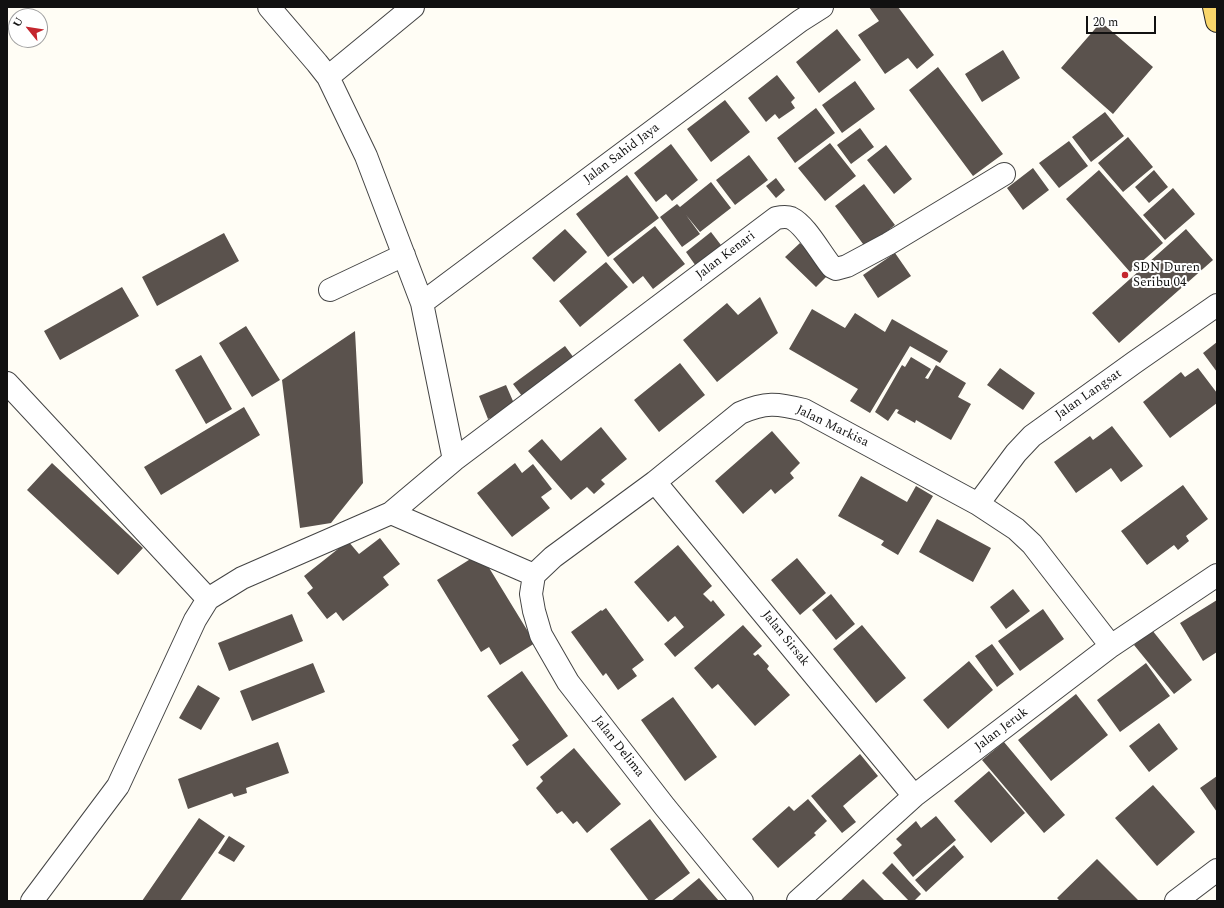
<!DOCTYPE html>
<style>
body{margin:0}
#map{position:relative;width:1224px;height:908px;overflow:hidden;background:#fffdf5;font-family:Spectral,serif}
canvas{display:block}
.frame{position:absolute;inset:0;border:8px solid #111;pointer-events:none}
.north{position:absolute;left:8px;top:8px;width:40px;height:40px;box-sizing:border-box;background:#fff;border:1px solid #a0a0a0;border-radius:50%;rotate:300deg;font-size:11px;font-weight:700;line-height:16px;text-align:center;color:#111}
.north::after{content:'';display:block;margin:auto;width:14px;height:18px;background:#c4262e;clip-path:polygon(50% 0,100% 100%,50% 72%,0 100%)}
.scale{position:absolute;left:1086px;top:16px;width:70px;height:18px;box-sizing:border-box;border:2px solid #111;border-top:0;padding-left:5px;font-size:12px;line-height:14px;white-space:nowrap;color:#111;-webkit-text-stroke:3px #fff;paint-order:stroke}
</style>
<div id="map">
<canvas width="1224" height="908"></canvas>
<div class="frame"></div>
<div class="north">U</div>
<div class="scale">20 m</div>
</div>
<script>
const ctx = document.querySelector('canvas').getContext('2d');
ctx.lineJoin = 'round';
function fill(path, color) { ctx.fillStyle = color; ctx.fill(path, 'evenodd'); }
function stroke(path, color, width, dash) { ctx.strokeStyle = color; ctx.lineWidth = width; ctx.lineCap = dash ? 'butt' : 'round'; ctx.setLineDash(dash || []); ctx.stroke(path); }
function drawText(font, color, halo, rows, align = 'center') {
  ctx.font = font + ' Spectral,serif'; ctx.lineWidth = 4; ctx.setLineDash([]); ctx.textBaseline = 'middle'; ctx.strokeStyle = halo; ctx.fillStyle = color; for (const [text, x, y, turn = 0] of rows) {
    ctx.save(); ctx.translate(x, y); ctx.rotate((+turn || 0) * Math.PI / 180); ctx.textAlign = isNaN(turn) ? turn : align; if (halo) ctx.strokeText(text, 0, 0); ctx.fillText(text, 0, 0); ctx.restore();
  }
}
fill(new Path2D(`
 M869,7H898L934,55L917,69L908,58L885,74L858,35L879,21Z
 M1101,22L1153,67L1113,114L1061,68Z
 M837,29L861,60L819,93L796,62Z
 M1003,50L1020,78L982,102L965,74Z
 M938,67L1003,154L973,176L909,90Z
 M777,75L795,98L791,102L795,108L779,119L775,114L766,122L748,98Z
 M855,81L875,109L842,133L822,105Z
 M725,100L750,132L711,162L687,129Z
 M816,108L835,133L795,163L777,138Z
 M1105,112L1124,136L1091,162L1072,137Z
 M860,128L874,147L851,164L837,145Z
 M1128,137L1153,167L1123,192L1098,163Z
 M1069,141L1088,166L1059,188L1039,163Z
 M830,143L856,176L825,201L798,168Z
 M671,144L698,180L672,201L666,194L656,202L634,173Z
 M886,145L912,179L894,194L867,160Z
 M749,155L768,180L735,205L716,180Z
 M1033,168L1049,190L1023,210L1007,188Z
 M1099,170L1163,243L1130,272L1066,199Z
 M1154,170L1168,187L1149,203L1135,187Z
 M627,175L659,218L608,257L576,214Z
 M776,178L785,190L776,198L766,186Z
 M711,182L731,208L700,232L686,215L700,234L682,247L660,217L677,204L680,207Z
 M864,184L895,225L866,248L835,206Z
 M1173,188L1195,214L1165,240L1143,215Z
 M655,226L685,264L653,289L643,276L633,284L613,259Z
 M565,229L587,252L554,282L532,258Z
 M1186,229L1213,260L1119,343L1092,313Z
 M711,232L724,249L698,269L686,252Z
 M224,233L239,261L157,306L142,277Z
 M800,243L830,273L816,287L785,257Z
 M895,253L911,276L878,298L863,275Z
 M606,262L628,287L580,327L559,301Z
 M122,287L139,316L60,360L44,331Z
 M760,297L778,333L717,382L683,340L727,303L738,315Z
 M812,309L845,328L855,313L885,332L892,319L948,351L940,363L910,346L870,413L850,401L858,389L789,349Z
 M246,326L280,380L252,397L219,343Z
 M355,331L363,483L331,523L300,528L282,380Z
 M1217,342V372L1203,353Z
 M565,346L577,362L525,400L513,384Z
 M201,355L232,409L206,424L175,370Z
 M911,357L931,369L925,378L928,379L936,365L966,383L958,397L971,404L951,440L916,420L915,423L897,413L899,410L896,409L888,421L875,412L902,365L905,367Z
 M680,363L705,395L659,432L634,400Z
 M1000,368L1035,393L1023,410L987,385Z
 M1198,368L1217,393V403L1170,438L1143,402L1181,372L1185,377Z
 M506,385L516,408L488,419L479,396Z
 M244,407L260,435L161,495L144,467Z
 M1112,426L1143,466L1121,482L1111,468L1076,493L1054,462L1090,436L1093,440Z
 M601,427L627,459L601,480L605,484L594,494L587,487L571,500L528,451L542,439L561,461Z
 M772,431L800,463L790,473L794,478L775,494L771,489L743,514L715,481Z
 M52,463L143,548L118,575L27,490Z
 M515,463L522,473L533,464L552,489L541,497L550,508L512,537L477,493Z
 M861,476L907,502L916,486L933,496L898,555L881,545L884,541L838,516Z
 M1183,485L1208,519L1186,536L1189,541L1178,550L1174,545L1147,565L1121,531Z
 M937,519L991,548L973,582L919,552Z
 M380,538L400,564L383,577L389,585L343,621L336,612L327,619L307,593L313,588L304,576L348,541L359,554Z
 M678,545L712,586L703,594L711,602L713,600L725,615L675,657L664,644L684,627L675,616L668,622L634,582Z
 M480,553L535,643L500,665L489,647L481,652L437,580Z
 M797,558L826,593L800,615L771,580Z
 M1013,589L1030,611L1006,629L990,607Z
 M831,594L855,624L836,640L812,610Z
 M1217,600V652L1203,661L1180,623Z
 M606,608L644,660L632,669L637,676L618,690L606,673L603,676L571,632L601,610L602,611Z
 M1043,609L1064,639L1020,671L998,641Z
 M292,614L303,641L229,671L218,643Z
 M743,625L762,646L753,654L755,656L758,654L769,666L767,669L790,695L755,726L718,684L712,689L694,668Z
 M862,625L906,678L876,703L833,649Z
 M1152,630L1192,680L1174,694L1134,645Z
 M992,644L1014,674L997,687L975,656Z
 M969,661L993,690L948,729L923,700Z
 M313,663L325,692L252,721L240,691Z
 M1146,663L1170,696L1120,732L1097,700Z
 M522,671L568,736L527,766L512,745L519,740L487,696Z
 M198,685L220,698L201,730L179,718Z
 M1076,694L1108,735L1051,781L1018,740Z
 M673,697L717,757L685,781L641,720Z
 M1159,723L1178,749L1149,772L1129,746Z
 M278,742L289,773L246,788L247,793L234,797L232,793L188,809L178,779Z
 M1004,742L1065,815L1044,833L982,760Z
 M574,748L621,804L587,833L577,821L573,824L562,811L557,814L536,788L543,781L540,777Z
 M860,754L878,776L843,806L856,822L842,833L811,796Z
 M989,771L1025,813L991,843L954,801Z
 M1217,776V812L1200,788Z
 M1153,785L1195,832L1157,866L1115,818Z
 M808,799L827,821L814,833L816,835L778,868L752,839L789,806L794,811Z
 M936,816L956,840L913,877L893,853L902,845L896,839L916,821L921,828Z
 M199,818L225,836L180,901H142Z
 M650,819L690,873L653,901H649L610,849Z
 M229,836L245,846L234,862L218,853Z
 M954,845L964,857L926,892L915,880Z
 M1097,859L1139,901H1060L1057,898Z
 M892,863L921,894L914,901H909L882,873Z
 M699,878L719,901H671Z
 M863,879L885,901H840Z`), '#5a524d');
const minor = new Path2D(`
 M269,7L317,63L328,77L366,156L422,303L454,460
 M328,77L413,7
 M330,290L404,255
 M422,303L800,21L822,7
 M7,383L208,599
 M655,482L914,796
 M978,504L1016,453L1032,436L1135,362L1217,305
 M391,513L534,575
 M534,575L553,557L655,482L740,413C765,402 777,403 804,410L978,504L1016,529L1032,544L1111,646
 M534,575L531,594L534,611L541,635L568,682L665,807L742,901
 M32,901L118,786L195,620L208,599L242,578L391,513L454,460L776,218C781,217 786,216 791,218C806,225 821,254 832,267L836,269L847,266L888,244L1004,174
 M798,901L914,796L1111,646L1217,575
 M1176,901L1217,870`);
const major = new Path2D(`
 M1214,7L1217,21`);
stroke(minor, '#444', 24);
stroke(major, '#222', 24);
stroke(minor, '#fff', 22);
stroke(major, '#f9d66b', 22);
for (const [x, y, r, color] of [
 [1125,275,4,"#c4262e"]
]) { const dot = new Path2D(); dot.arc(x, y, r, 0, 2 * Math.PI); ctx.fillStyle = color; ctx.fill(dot); stroke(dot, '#fff', 1.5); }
drawText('13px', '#111', '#fff', [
 ["Jalan Sahid Jaya",622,154,-37],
 ["Jalan Kenari",726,256,-37],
 ["Jalan Langsat",1089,395,-35],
 ["Jalan Markisa",832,427,26],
 ["Jalan Sirsak",785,639,51],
 ["Jalan Jeruk",1002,730,-37],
 ["Jalan Delima",618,747,52]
]);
drawText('13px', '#111', '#fff', [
 ["SDN Duren",1133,268],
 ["Seribu 04",1133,283]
], 'left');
</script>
